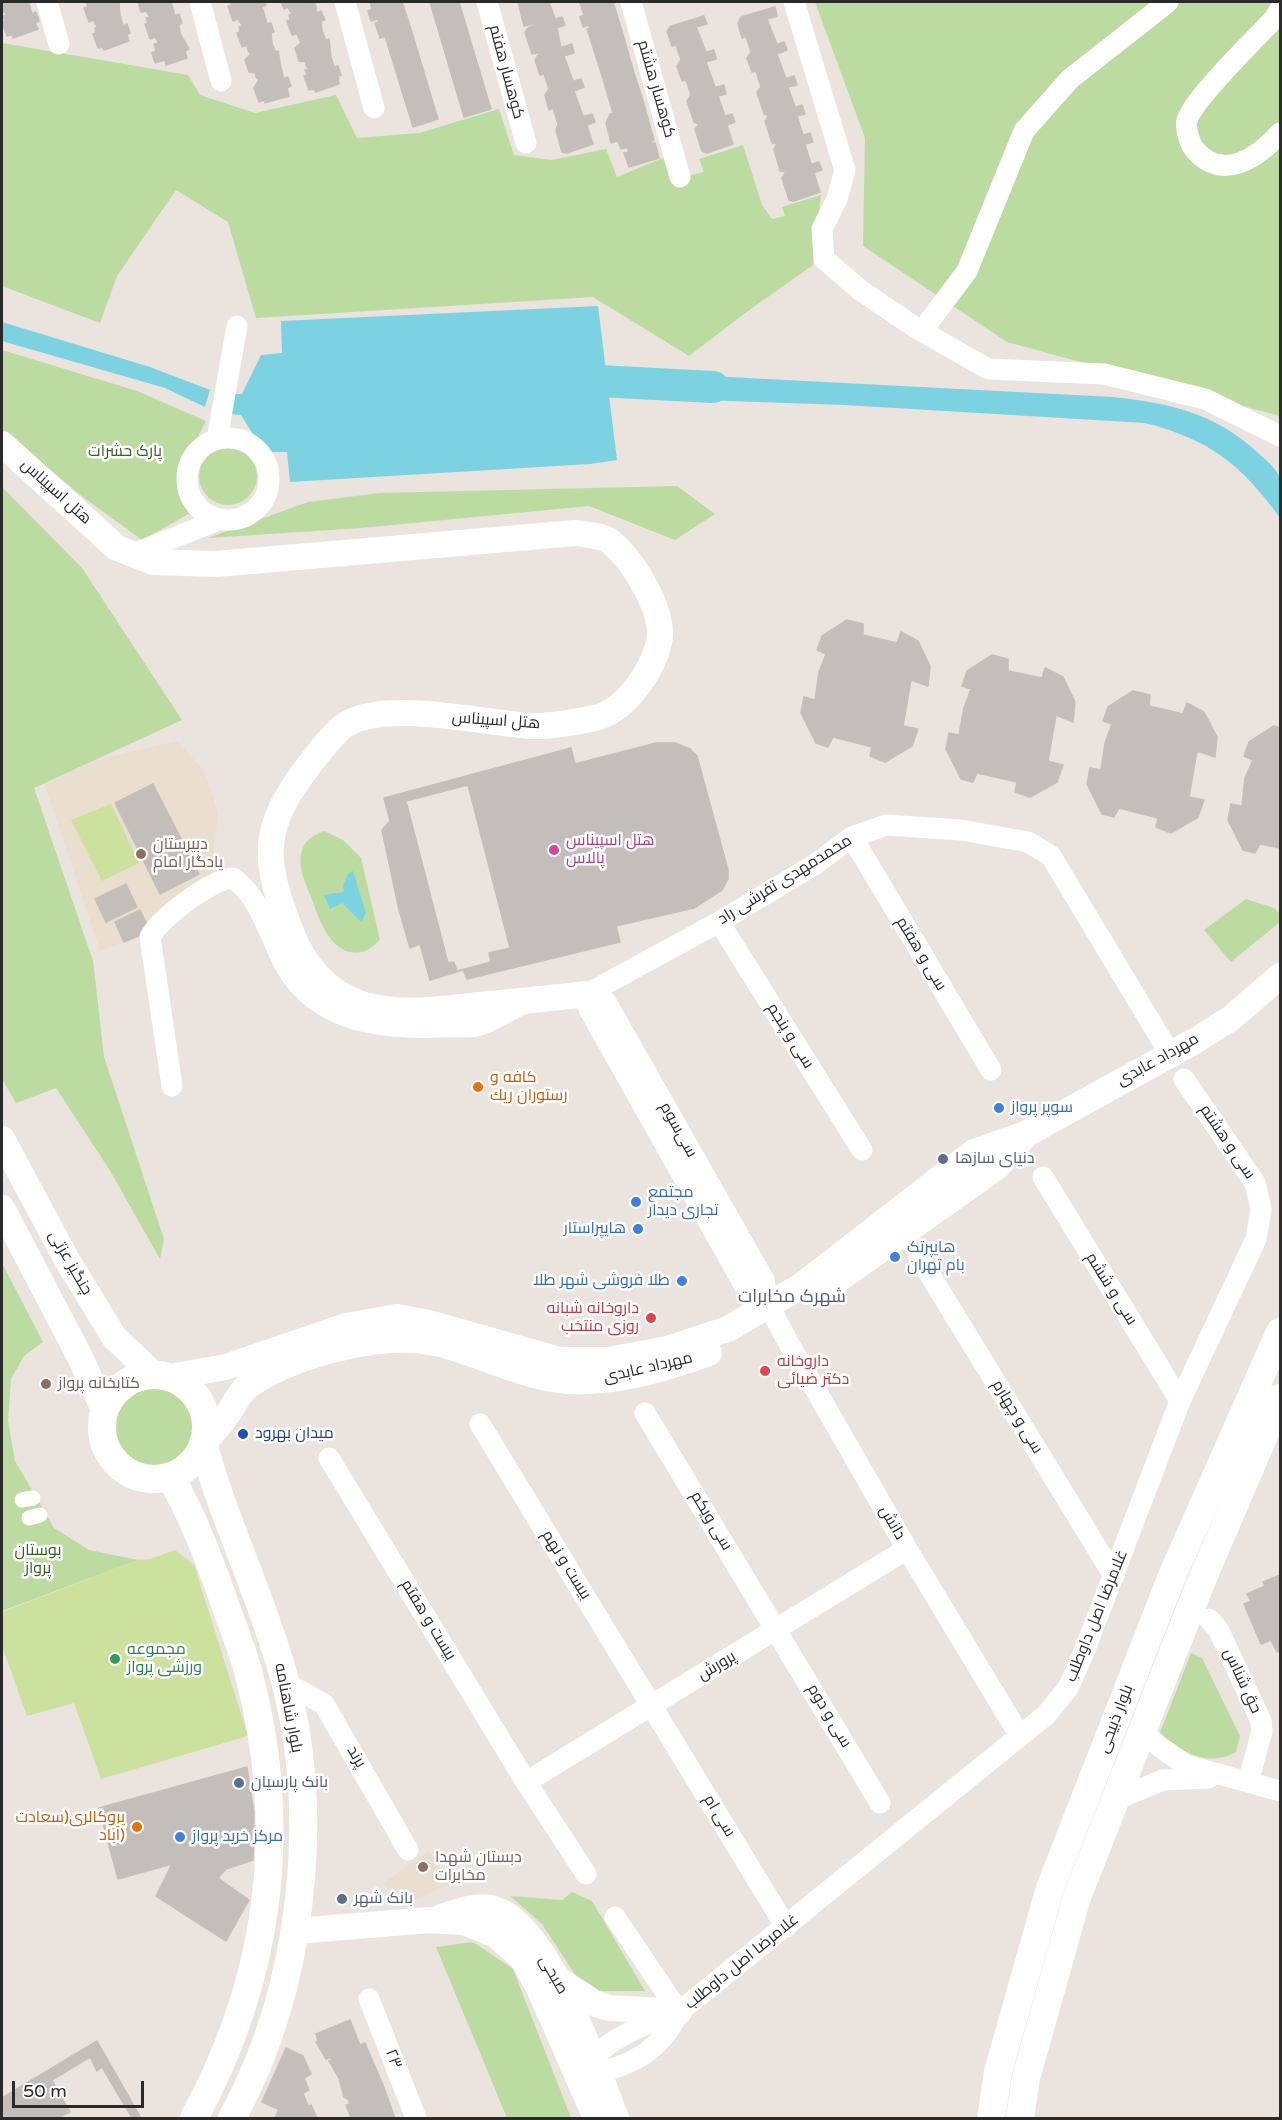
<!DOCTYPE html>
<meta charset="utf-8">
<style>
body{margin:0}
#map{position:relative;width:1282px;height:2120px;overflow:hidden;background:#eae3de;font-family:"Varela Round",sans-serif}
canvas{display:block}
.frame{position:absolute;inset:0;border:3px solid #2a2a2a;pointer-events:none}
.scale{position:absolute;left:12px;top:2081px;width:132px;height:27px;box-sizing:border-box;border:3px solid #2a2a2a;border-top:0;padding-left:8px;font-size:18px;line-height:21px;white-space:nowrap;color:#2a2a2a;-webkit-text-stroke:4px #fff;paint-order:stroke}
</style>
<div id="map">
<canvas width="1282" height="2120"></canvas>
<div class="frame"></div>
<div class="scale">50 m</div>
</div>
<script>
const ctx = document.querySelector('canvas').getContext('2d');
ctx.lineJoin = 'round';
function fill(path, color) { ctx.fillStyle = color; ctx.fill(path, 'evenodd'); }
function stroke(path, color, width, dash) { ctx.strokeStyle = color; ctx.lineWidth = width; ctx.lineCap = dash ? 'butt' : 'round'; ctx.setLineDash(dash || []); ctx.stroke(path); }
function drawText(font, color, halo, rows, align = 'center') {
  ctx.font = font + ' "Varela Round",Cairo,sans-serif'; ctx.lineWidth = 5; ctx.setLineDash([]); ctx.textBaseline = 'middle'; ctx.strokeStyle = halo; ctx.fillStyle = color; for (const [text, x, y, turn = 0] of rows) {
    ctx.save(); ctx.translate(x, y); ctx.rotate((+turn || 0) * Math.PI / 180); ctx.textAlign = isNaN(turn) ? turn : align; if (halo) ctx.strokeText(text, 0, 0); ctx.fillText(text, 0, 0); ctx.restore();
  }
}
fill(new Path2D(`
 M177,741L205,772L218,814L209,893L160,927L100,951L45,784L97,760Z
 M429,1851L451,1884L402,1905L384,1883Z`), '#eadecf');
fill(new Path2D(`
 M815,2H1280V416L1007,342L863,246L865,138Z
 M2,43L188,75L200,95L255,113L336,95L357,138L419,133L499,109L514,155L551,160L606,149L617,177L663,158L671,180L704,172L699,159L743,145L762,205L772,219L785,216L782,207L821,195L813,265L748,311L689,356L593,297L256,318L228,222L176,190L117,276L100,323L2,286Z
 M2,350L137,391L206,421L186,461L181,483L194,511L142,540L83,497L2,430Z
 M199 476a29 29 0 1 1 58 0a29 29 0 1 1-58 0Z
 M677,486L715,514L675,540L589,506L361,528L208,538L308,502L380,493Z
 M2,487L82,568L182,720L34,788L93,961L104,1057L164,1239L160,1259L109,1169L56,1088L16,1103L2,1079Z
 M324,831L343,840L361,858L380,940C376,943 370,950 365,951C332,961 319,919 311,897C305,882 296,864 303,848C307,838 315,835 324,831Z
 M1246,899L1274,908L1280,914V922L1231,962L1204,930Z
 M2,1263L43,1342L24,1356L11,1379L8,1421L15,1461L54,1528L89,1550L138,1560L2,1611Z
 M112 1428a42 42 0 1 1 84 0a42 42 0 1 1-84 0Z
 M1191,1653L1202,1658L1240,1736L1236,1752C1208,1768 1183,1752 1159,1735Z
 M572,1892L592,1901L645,1991H586L542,1924L510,1896L562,1900Z
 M473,1942L513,1969L571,2118H507L436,1947Z`), '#bbdba0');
fill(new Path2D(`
 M111,804L139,863L102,881L71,820Z
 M175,1550L194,1565L248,1736L101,1779L74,1703L27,1716L2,1646V1612L138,1560L150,1559Z`), '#cce19d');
fill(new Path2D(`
 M598,306L617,460L590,464L290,482L287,452H264L241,415L229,414V394H242L261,355L282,353L281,321Z
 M2,322L150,367L210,390L205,407L165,388L2,341Z
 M671,374L1113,397C1169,403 1215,413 1257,452C1265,459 1275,467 1279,476C1282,486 1281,506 1280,518C1242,465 1209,439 1145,423L845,405L671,399Z
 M353,871L366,913L361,922L342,903L330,909L324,895L344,892L343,885L348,874Z`), '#7cd2e1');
stroke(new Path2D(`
 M565,384L598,381L713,387`), '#7cd2e1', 32);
const building = new Path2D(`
 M2,2H29V3L4,12Z
 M86,2H119L120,15L95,24L94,20L89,22L84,8L88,7Z
 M138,2H171L172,5L148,14L146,11L141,12Z
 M230,2H264L266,5L262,7L264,13L240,22L238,19L233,21L228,6L232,5Z
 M281,2H315L290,11L288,7L284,9Z
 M315,2L317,13L321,11L325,20L321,21L322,31L299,39L297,34L292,35L287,21L290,20L289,15L292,14L290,11Z
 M370,2H402L411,29L380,38L375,23L379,22L378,19L371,21L368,11L372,9Z
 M430,2H459L491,109L464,117Z
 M518,2H549L555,19L524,26Z
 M584,2H613L623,34L592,44L587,29L590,28L589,25L583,27L580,17L584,15L580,3Z
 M29,3L32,14L36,12L39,21L35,23L38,29L13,38L12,35L7,36L2,22L5,21L3,16L7,15L4,12Z
 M172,5L175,16L179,14L182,23L179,25L180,33L157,40L155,37L150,39L145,24L148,23L146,18L150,17L148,14Z
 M775,7L777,16L767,19L777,44L751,52L746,36L742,38L738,23L741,17Z
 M264,13L267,24L271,23L274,32L271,33L272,43L248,51L247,45L242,47L237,33L240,32L239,27L242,26L240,22Z
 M120,15L123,26L127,24L130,33L127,35L129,41L104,50L103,47L98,48L93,34L96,33L95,28L98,27L95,24Z
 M704,16L707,24L696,27L706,52L681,60L676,45L672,46L667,31L671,26Z
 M562,17L565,25L557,28L561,48L532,54L525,32L529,27Z
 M411,29L438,119L413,127L385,36Z
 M322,31L326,40L329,39L331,57L306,66V62L299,61L295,48L301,43L299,39Z
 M180,33L189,49L185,51L187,58L166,65L165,60L155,63L152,53L156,51L154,44L158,43L157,40Z
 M623,34L633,70L603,79L592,44Z
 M784,42L787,50L777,54L786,79L761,87L756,71L752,72L747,58L751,52Z
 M272,43L275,52L278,51L281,68L256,77V73L249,72L245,60L251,54L248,51Z
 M572,44L574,53L564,56L573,81L549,89L544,74L540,75L535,60L539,54Z
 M714,50L716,59L706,62L715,87L691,95L686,80L682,81L677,66L681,60Z
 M331,57L334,67L338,66L341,75L338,76L339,84L316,92L314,89L309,90L304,76L307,75L305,70L309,69L306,66Z
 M281,68L284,79L288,77L291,86L287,88L289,96L265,103L264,100L259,102L254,88L259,80L256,77Z
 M633,70L644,104L613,113L603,79Z
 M794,76L797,85L788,87L795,107L769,116L764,114L757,92L761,87Z
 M581,79L584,87L574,91L583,116L558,124L553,108L549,110L545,95L549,89Z
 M724,85L726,94L718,96L725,116L699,124L694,122L687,101L691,95Z
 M644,104L651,130L611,143L606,123L610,114Z
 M802,105L805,114L797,116L803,135L777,144L772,143L765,121L769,116Z
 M592,114L595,122L587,125L593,144L567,153L562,152L556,130L558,124Z
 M732,114L735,122L727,125L733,144L707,153L702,151L695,129L699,124Z
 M651,130L654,140L651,141V143H655L659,158L629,167L624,153L629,152L627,147L621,149L618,141Z
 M810,133L813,142L805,144L811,164L786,172L780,171L774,149L777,144Z
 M819,162L822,170L814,173L820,192L794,201L789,200L782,178L786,172Z
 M847,620L863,624V635L897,643L901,632L918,641L930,666L928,686L911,680L903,726L918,729L912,746L885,762L870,756L872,747L833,737L828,747L816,743L801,713L804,697L815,700L819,672L826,654L817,650L822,636Z
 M992,655L1008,659V671L1042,678L1045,668L1063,677L1075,702L1073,722L1056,715L1048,761L1063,765L1057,782L1030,797L1015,792L1017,782L977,773L973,782L961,779L946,749L949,733L959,735L964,708L971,689L962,686L967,671Z
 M1133,691L1150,695L1149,706L1183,714L1187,703L1204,712L1217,737L1215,757L1197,751L1189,797L1204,800L1198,817L1171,833L1156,827L1158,818L1119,808L1114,817L1102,814L1087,784L1090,768L1101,770L1105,743L1112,724L1103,721L1108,707Z
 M1274,726L1280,728V848L1260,844L1255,853L1243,850L1228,820L1231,804L1242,806L1245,778L1253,760L1244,756L1249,742Z
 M656,743H675L690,749L697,756L728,870V879L722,890L694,908L616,926L620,942L467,979L463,970L430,980L420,944L410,948L399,910L382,830L390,821L384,798L571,748L575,764Z
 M153,784L199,874L160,894L115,803Z
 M468,785L510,948L489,953L491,962L457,971L454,962L448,963L406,801Z
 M126,884L137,907L106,922L95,899Z
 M140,910L150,931L124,942L115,922Z
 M1280,1575V1651L1277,1652L1271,1640L1261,1644L1244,1604L1251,1601L1247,1594L1265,1586L1263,1582Z
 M247,1767L254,1813L253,1860L226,1869L218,1878L249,1900L226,1941L156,1896L172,1864L118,1879L99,1808Z
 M350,2020L360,2045L326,2059L316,2042L318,2041L316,2034Z
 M97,2041L141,2118H5L2,2112V2098Z
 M365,2043L374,2064L339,2078L329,2061L332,2060L331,2057Z
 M286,2048L303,2056L311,2074L304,2078L309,2090L303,2093L308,2106L289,2114L262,2102Z
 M90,2057L97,2071L102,2067L132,2118H57L70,2112L52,2080Z
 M374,2064L383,2085L348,2099L344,2097L339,2078Z
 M383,2085L391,2107L360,2118H351L346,2105L350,2104L348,2099Z
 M311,2105L317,2118H275L279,2109L289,2114Z
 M391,2107L395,2118H361Z`);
fill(building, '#c3beb9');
stroke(building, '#c6bfb7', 1.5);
stroke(new Path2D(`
 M22,1500L33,1498
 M29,1518L40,1515`), '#fff', 15);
stroke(new Path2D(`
 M47,2L59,44
 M200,2L221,81
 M345,2L374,108
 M487,2L526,143
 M631,2L680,177
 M794,2L845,170L837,199L822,229L824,259L860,290L916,328L988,369L1104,374L1205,399L1280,436
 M1280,9L1274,19C1256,38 1194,98 1187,120C1185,129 1190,144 1195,150C1222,182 1258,158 1280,133
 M922,331L967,271L1024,131L1070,79L1168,2
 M187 479a41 41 0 1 1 82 0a41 41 0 1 1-82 0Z
 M217,439L237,326
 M133,554L221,519
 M852,837L991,1070
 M719,922L862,1150
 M587,994L606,1002L764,1280L769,1306L787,1340L907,1549L1020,1736
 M587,994L719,922L814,865L852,837L886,825L961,830L1028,842L1051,856L1170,1054
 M587,994L589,1009L747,1290L769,1306
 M172,1086L150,937C160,918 212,879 233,878C268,903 271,955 300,986C336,1026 395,1029 445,1027C455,1026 467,1028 477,1026C492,1022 508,1011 522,1004
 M1043,1177L1180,1401
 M919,1257L1114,1576
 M645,1413L880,1803
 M480,1424L786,1927
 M329,1458L526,1782L586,1874
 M1209,1619L1218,1629L1261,1721L1262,1731L1248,1782
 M286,1683L324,1704L408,1850
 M1143,1732L1160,1747L1186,1765L1280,1791
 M526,1782L907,1549
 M1117,1799L1163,1780L1209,1778
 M615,1917L679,2012
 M369,1999L416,2118
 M585,2068C602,2040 649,2022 679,2012L1046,1715L1068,1688L1082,1657L1180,1401L1256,1239L1261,1209L1255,1183L1184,1079
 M585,2075C627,2068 660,2053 679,2012`), '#fff', 21);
stroke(new Path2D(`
 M2,444L117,548L153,562L216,564L576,533C588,535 603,535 612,543C634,562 666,613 659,643C652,672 625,711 595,718C576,722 550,727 531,726C481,723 386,699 345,725C331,735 317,755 306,769C262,828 263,858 288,924C301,962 323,991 361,1004C399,1016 440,1009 479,1005C515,1002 551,998 587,994
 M2,1139L67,1260L114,1337L154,1375
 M2,1208L81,1359L104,1410
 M825,1289L997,1167L1026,1135
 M170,1377L226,1367L346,1326L397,1317L429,1323L560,1360H609L667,1349L728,1329L801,1286L974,1152L1028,1133L1193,1042L1230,1019L1280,976
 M203,1443C210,1435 218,1428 224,1419C232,1410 238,1393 248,1386C293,1355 382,1331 436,1343C480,1353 521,1377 567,1381C615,1384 664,1369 709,1353
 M441,1917C457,1912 474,1905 491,1908C547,1919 597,2070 616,2118
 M296,1931L429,1920L464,1922L496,1935L522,1958L539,1988L596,2118
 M559,1980L596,2004L609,2008L679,2012`), '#fff', 26);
stroke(new Path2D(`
 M102 1427a52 52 0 1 1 104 0a52 52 0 1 1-104 0Z
 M203,1443C224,1521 260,1593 282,1670C323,1812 303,1989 232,2118
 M170,1476C194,1518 211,1564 227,1610C235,1633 245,1656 250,1679C289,1832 269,1980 194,2118
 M991,2118L998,2072L1050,1888L1172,1576L1280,1332
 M1020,2118L1026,2078L1077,1897L1199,1587L1280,1398`), '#fff', 28);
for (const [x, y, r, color] of [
 [554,850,6,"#d1479c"],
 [141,854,6,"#8d6e63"],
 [478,1087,6,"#e8710a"],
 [999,1108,6,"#3f7fe0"],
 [943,1159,6,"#5c6f8a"],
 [636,1202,6,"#3f7fe0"],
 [638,1229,6,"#3f7fe0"],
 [895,1257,6,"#3f7fe0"],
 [682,1281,6,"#3f7fe0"],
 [651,1318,6,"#e0444e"],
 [765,1371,6,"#e0444e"],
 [46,1384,6,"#8d6e63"],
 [243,1434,6,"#1a4fb4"],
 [115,1659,6,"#2e9e5b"],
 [239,1783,6,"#5c6f8a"],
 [137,1827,6,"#e8710a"],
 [180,1837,6,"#3f7fe0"],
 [423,1867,6,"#8d6e63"],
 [342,1899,6,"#5c6f8a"]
]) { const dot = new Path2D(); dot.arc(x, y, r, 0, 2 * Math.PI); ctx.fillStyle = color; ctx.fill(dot); stroke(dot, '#fff', 2); }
drawText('16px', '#2a2a2a', '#fff', [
 ["کوهسار هفتم",506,72,75],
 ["کوهسار هشتم",656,89,74],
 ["هتل اسپیناس",56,492,42],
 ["هتل اسپیناس",496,721,4],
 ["محمدمهدی تفرشی راد",785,880,-32],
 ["سی و هفتم",921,954,59],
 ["سی و پنجم",790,1036,58],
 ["مهرداد عابدی",1158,1060,-29],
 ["سی‌سوم",678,1130,61],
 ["سی و هشتم",1227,1142,56],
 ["چنگیز عزتی",70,1263,60],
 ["سی و ششم",1111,1289,58],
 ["مهرداد عابدی",648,1368,-13],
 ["سی و چهارم",1017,1417,59],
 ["سی ویکم",711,1521,59],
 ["دانش",892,1523,60],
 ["بیست و نهم",566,1565,58],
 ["غلامرضا اصل داوطلب",1097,1616,-68],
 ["بیست و هفتم",428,1620,59],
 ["پرورش",717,1666,-31],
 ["حق شناس",1242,1681,65],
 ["بلوار شاهنامه",288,1708,79],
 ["سی و دوم",829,1716,59],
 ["بلوار ذبیحی",1116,1719,-69],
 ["پرند",356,1757,60],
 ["سی ام",719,1816,59],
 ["غلامرضا اصل داوطلب",742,1962,-39],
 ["صبحی",553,1975,60],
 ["۲۳",393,2059,69]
]);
drawText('16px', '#365f22', '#fff', [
 ["پارک حشرات",125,452],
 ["بوستان",38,1551],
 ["پرواز",38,1569]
]);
drawText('16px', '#b23c85', '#fff', [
 ["هتل اسپیناس",566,841],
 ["پالاس",566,859]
], 'left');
drawText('16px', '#785e54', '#fff', [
 ["دبیرستان",153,845],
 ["یادگار امام",153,863],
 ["کتابخانه پرواز",58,1384],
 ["دبستان شهدا",435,1858],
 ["مخابرات",435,1876]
], 'left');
drawText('16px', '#c56008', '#fff', [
 ["كافه و",490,1078],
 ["رستوران ريك",490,1096],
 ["پروکالری(سعادت",125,1818,"right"],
 ["آباد)",125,1836,"right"]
], 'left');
drawText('16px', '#366cbe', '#fff', [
 ["سوپر پرواز",1011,1108],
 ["مجتمع",648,1193],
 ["تجاری دیدار",648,1211],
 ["هایپراستار",626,1229,"right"],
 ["هایپرتک",907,1248],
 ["بام تهران",907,1266],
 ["طلا فروشی شهر طلا",670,1281,"right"],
 ["مرکز خرید پرواز",192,1837]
], 'left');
drawText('16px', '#4e5e75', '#fff', [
 ["دنیای سازها",955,1159],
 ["بانک پارسیان",251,1783],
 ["بانک شهر",354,1899]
], 'left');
drawText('16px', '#be3a42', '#fff', [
 ["داروخانه شبانه",639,1309],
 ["روزی منتخب",639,1327],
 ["داروخانه",777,1362,"left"],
 ["دکتر ضیائی",777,1380,"left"]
], 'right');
drawText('16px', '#164399', '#fff', [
 ["میدان بهرود",255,1434]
], 'left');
drawText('16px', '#27864d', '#fff', [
 ["مجموعه",127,1650],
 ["ورزشی پرواز",127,1668]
], 'left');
drawText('18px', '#4f5b76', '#fff', [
 ["شهرک مخابرات",792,1297]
]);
</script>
